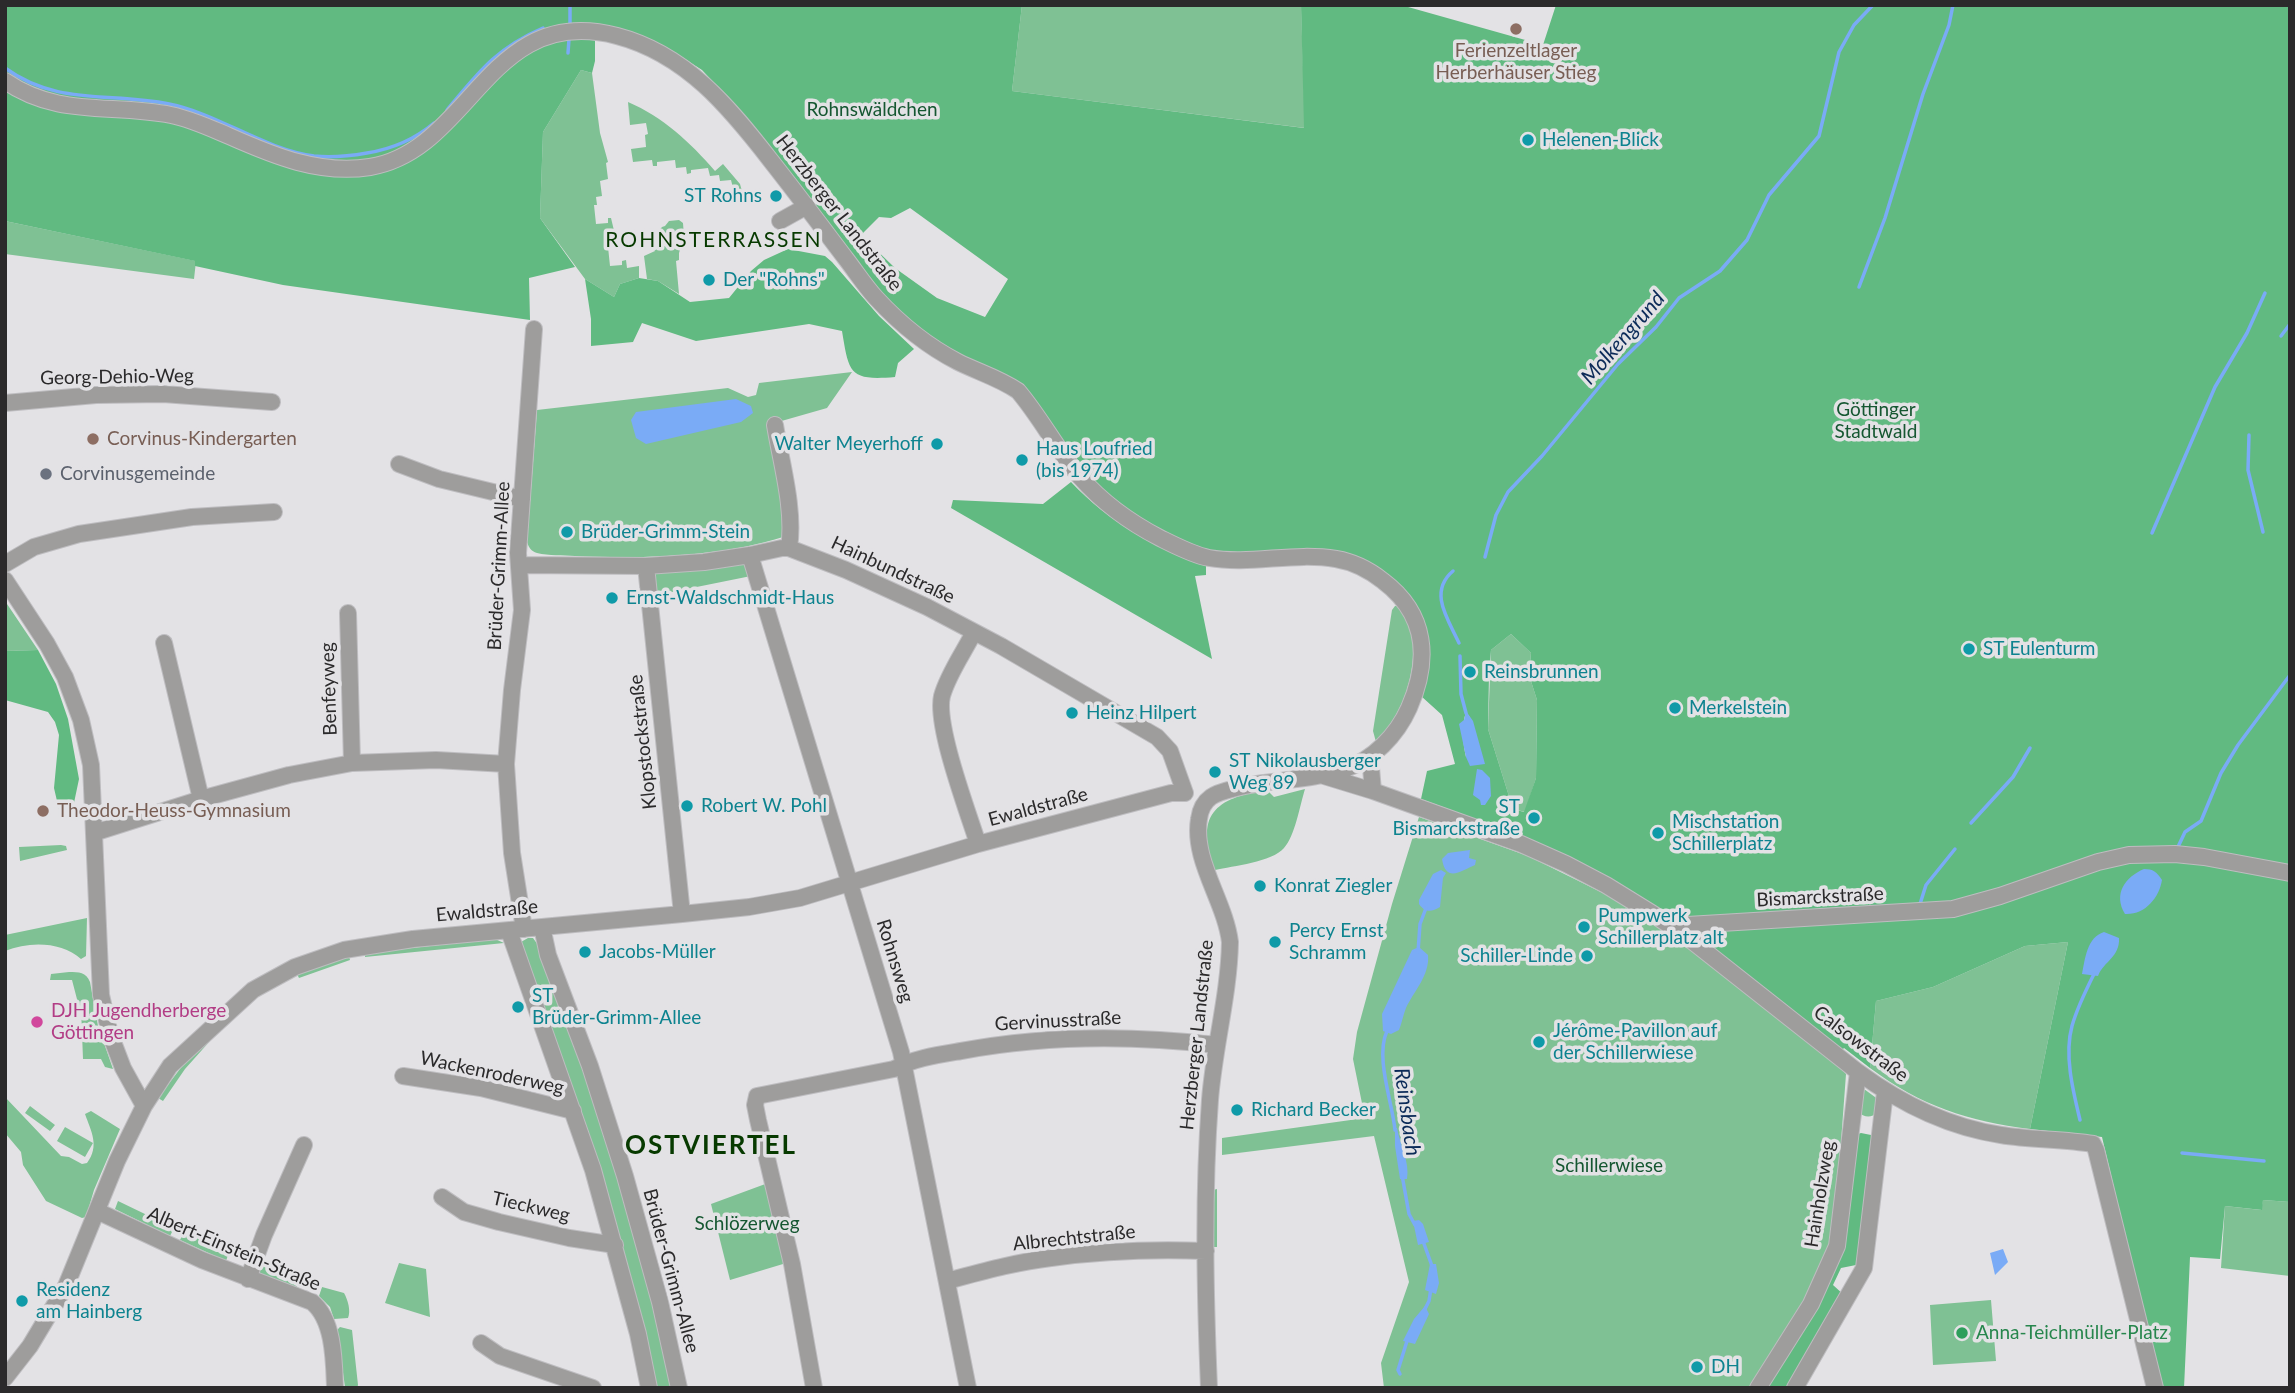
<!DOCTYPE html>
<meta charset="utf-8">
<style>
body{margin:0}
#map{position:relative;width:2295px;height:1393px;overflow:hidden;background:#e3e2e5;font-family:Lato,sans-serif}
canvas{display:block}
.frame{position:absolute;inset:0;border:7px solid #2b2a2b;pointer-events:none}
</style>
<div id="map">
<canvas width="2295" height="1393"></canvas>
<div class="frame"></div>
</div>
<script>
const ctx = document.querySelector('canvas').getContext('2d');
ctx.lineJoin = 'round';
function fill(path, color) { ctx.fillStyle = color; ctx.fill(path, 'evenodd'); }
function stroke(path, color, width, dash) { ctx.strokeStyle = color; ctx.lineWidth = width; ctx.lineCap = dash ? 'butt' : 'round'; ctx.setLineDash(dash || []); ctx.stroke(path); }
function drawText(font, color, halo, rows, align = 'center') {
  ctx.font = font + ' Lato,sans-serif'; ctx.lineWidth = 7; ctx.setLineDash([]); ctx.textBaseline = 'middle'; ctx.strokeStyle = halo; ctx.fillStyle = color; for (const [text, x, y, turn = 0] of rows) {
    ctx.save(); ctx.translate(x, y); ctx.rotate((+turn || 0) * Math.PI / 180); ctx.textAlign = isNaN(turn) ? turn : align; if (halo) ctx.strokeText(text, 0, 0); ctx.fillText(text, 0, 0); ctx.restore();
  }
}
fill(new Path2D(`
 M1022,5L1301,6L1305,128L1012,91Z
 M581,70L592,73L600,133L608,162L606,163L608,179L600,181L602,196L596,197L597,205H594L596,224L608,223V218H611L616,239L610,240L611,247H608L610,266L622,265V261L626,260L627,268L639,266V278L620,284L614,297L585,279L540,218L543,132Z
 M628,102C663,117 690,142 715,171L723,164L740,184L745,202L737,204L731,180L720,181L719,175L710,176L708,168L691,170V173L687,174L686,167L676,168L675,160L657,162V166H653L652,160L633,162L631,149L646,147L645,135L648,134L646,123L630,125Z
 M679,220L683,223L684,237L679,253V260L676,261L679,294L658,281L647,279L644,256L655,251L652,247V239L662,227L665,226L669,221Z
 M5,221L196,261L194,279L5,254Z
 M852,372L827,408L771,424L784,491L783,537C720,557 641,559 575,556C563,555 549,556 537,553C531,551 529,548 527,542L537,410L728,388L748,397L756,395L759,383Z
 M744,563L748,567L751,576L652,596L653,573Z
 M5,601L38,650L5,651Z
 M1395,606H1398C1425,633 1412,692 1393,720C1388,728 1382,735 1376,742L1373,731L1392,610Z
 M1511,634L1531,653L1529,675L1537,700L1536,778L1525,812L1513,809L1488,729L1491,650Z
 M1305,789C1300,805 1295,836 1284,848C1272,862 1233,866 1215,870C1194,815 1215,798 1267,790L1274,797Z
 M1419,817L1528,856L1605,894L1691,948L1839,1066L1846,1074L1834,1237L1828,1262L1754,1388H1384L1381,1363L1409,1282L1374,1136L1222,1155V1138L1365,1118L1353,1059L1357,1032L1392,904Z
 M61,845L66,846L67,850L20,861L19,847Z
 M87,918L86,956L81,959C62,942 30,941 5,951V935Z
 M528,938H533L538,945L561,1004L619,1174L674,1388H655L520,947L521,942Z
 M495,939L504,943L365,957V953Z
 M2068,942L2030,1129C1968,1121 1921,1106 1870,1068L1876,1001L1933,987L2025,946Z
 M349,956L350,960L299,978L297,974Z
 M69,972C79,972 86,972 90,982L98,1026L113,1069L105,1067L101,1059H83L81,1007L78,1003L72,980H50L51,974Z
 M207,1038L210,1041L185,1069L163,1101L158,1098L189,1057Z
 M1864,1089L1879,1100L1878,1112C1870,1119 1865,1117 1857,1112Z
 M5,1097L61,1156L69,1157L82,1164L87,1163C100,1146 91,1131 85,1114L91,1111L120,1129L94,1190L86,1217L82,1218L46,1201L23,1165L21,1152L5,1133Z
 M30,1106L55,1125L50,1131L25,1113Z
 M65,1127L93,1143L85,1157L57,1141Z
 M768,1183L786,1260L783,1264L730,1280L711,1204Z
 M1217,1189V1247H1213V1190Z
 M2263,1200L2290,1202V1276L2221,1268L2225,1206L2261,1210Z
 M118,1201L174,1228L170,1236L115,1209Z
 M184,1232L229,1252L226,1261L180,1240Z
 M399,1263L426,1269L430,1317L385,1303Z
 M261,1265L301,1278L299,1285L296,1287L263,1276L259,1273Z
 M322,1287L344,1293C348,1300 351,1311 348,1318L334,1319L330,1307L319,1296Z
 M1991,1300L1996,1361L1933,1365L1930,1305Z
 M340,1327L352,1330L358,1385L357,1388L345,1387L337,1330Z`), '#7fc194');
fill(new Path2D(`
 M5,5H1022L1012,91L1304,128L1301,5H1401L1543,45L1556,5H2290V1202L2263,1200L2262,1210L2225,1206L2220,1259L2190,1257L2184,1388H2161L2102,1137L2030,1129L2068,942L2025,946L1933,987L1876,1001L1870,1068L1844,1048L1841,1051L1593,869L1527,838L1421,799L1427,771L1455,764L1442,715L1421,696L1426,643L1419,610L1396,583L1368,563L1240,557L1205,551L1131,515L1081,469L1029,393L930,342L882,293L748,119L702,70L671,50L649,40L627,32L595,25V61L592,73L581,70L543,132L540,218L575,267L529,278L530,320L283,285L195,266V261L5,221ZM910,208L1008,279L985,317L937,298L895,268L861,235L879,217L891,218ZM1511,634L1531,653L1529,675L1537,700L1536,778L1524,812L1513,809L1488,729L1489,674L1491,650ZM1466,712C1480,730 1473,738 1466,757C1463,743 1461,727 1466,712Z
 M788,249L825,256L832,262L879,316L914,349L898,363L895,377C849,381 849,373 842,331L809,324L696,341L642,323L633,342L591,346V319L585,279L614,297L620,284L639,278L658,281L690,302L729,298L751,271L764,260Z
 M1071,482C1110,523 1152,546 1206,566V575L1195,576L1212,659L951,508L953,500L1043,504Z
 M38,650L56,684L68,719L79,779L71,817L60,814L54,788L59,735L55,722L48,712L5,700V651Z
 M1861,1133L1876,1136L1861,1264L1841,1268L1833,1285L1844,1295L1791,1388H1765L1828,1281L1855,1135Z`), '#61ba81');
fill(new Path2D(`
 M736,399L751,406L753,413L741,422L646,444L636,438L631,420L636,412Z
 M1466,711L1473,721L1485,764L1470,766L1466,757L1459,724L1464,720Z
 M1477,769L1482,770L1490,778L1491,796L1485,805H1481L1480,800L1473,795Z
 M1470,850L1469,858L1476,860L1475,865C1462,870 1446,884 1442,859L1448,853Z
 M2144,869C2153,869 2157,872 2162,880C2159,898 2145,915 2125,914C2113,894 2125,877 2144,869Z
 M1441,870L1446,873L1443,878L1440,907C1432,912 1425,913 1419,904V900L1433,874Z
 M2104,932L2119,938C2120,957 2104,961 2098,976L2082,974C2085,959 2087,937 2104,932Z
 M1419,947L1428,955C1430,975 1414,991 1406,1008C1403,1015 1402,1023 1399,1030L1391,1034L1383,1031L1382,1014L1412,950Z
 M1395,1128H1397C1400,1145 1410,1162 1407,1179H1400L1395,1146Z
 M1419,1220L1423,1224L1429,1242L1418,1245L1413,1221Z
 M2003,1249L2008,1262L1995,1275L1990,1253Z
 M1430,1264H1436L1439,1283L1436,1294L1425,1290Z
 M1425,1306L1429,1314L1415,1344L1403,1341L1414,1319Z`), '#7aabf6');
stroke(new Path2D(`
 M570,27V5
 M568,53L569,39
 M5,68C57,106 110,92 169,104C219,114 263,149 314,156C332,158 350,156 367,153C392,149 414,140 434,123
 M447,110C478,73 496,48 543,28
 M1859,287L1885,218L1923,94L1949,25L1953,5
 M2281,336L2290,324
 M2249,435L2248,470L2263,532
 M2152,533L2215,387L2247,333L2265,293
 M1485,557L1496,515L1508,492L1542,456L1618,364L1656,327L1679,298L1720,271L1747,240L1769,195L1819,136L1839,52L1854,25L1873,5
 M1453,571C1428,592 1448,619 1459,643
 M1460,656L1461,694L1466,713
 M1971,823L2013,777L2030,748
 M2177,849L2185,832L2201,821L2221,773L2238,745L2290,675
 M1920,904L1926,885L1955,849
 M1418,952L1420,924L1426,908
 M1387,1031C1375,1057 1392,1101 1395,1130
 M2080,1120C2073,1091 2064,1055 2072,1026C2077,1008 2086,990 2094,974
 M2182,1153L2264,1161
 M1402,1175L1409,1214L1415,1225
 M1423,1241L1432,1266
 M1424,1311L1429,1301L1431,1288
 M1400,1374L1398,1370L1407,1341`), '#7aabf6', 3.5);
const minor = new Path2D(`
 M5,81C59,118 111,103 171,115C191,119 210,128 229,136C274,156 320,175 370,167C472,150 488,2 617,36C686,54 730,108 771,161C797,194 821,226 846,259C856,272 865,286 876,298C899,323 927,346 958,362C978,372 999,378 1018,391C1041,418 1057,450 1080,477C1101,501 1131,523 1160,538C1174,545 1193,555 1209,558C1251,565 1293,552 1336,559C1354,562 1368,569 1383,581C1427,614 1430,660 1409,708C1397,735 1373,760 1345,769C1310,781 1272,779 1236,788C1228,790 1218,792 1211,797C1204,802 1200,811 1199,819C1192,860 1225,901 1230,942C1229,995 1214,1047 1210,1100C1203,1196 1205,1292 1209,1388
 M780,221L807,206
 M5,403L96,395L163,394L272,402
 M775,425C781,462 795,510 789,548
 M399,464L439,479L522,499
 M750,555L901,1052L968,1388
 M5,564L34,547L79,534L192,517L274,512
 M519,565L646,566L704,562L750,555L782,548H789L846,570L927,607L1001,646L1157,737L1170,751L1185,793
 M646,566L682,914
 M5,580L47,644L65,677L81,720L91,765L101,995L110,1034L123,1068L144,1106
 M348,613L352,763
 M974,632C964,652 948,674 942,696C935,725 968,812 978,844
 M164,643L201,799
 M1370,756L1373,791
 M1324,776L1373,791L1521,844L1566,864L1606,885L1653,914L1692,941L1858,1072C1900,1103 1948,1127 2001,1135C2031,1140 2063,1139 2093,1144L2096,1150L2155,1388
 M94,833L201,799L289,775L352,763L436,760L506,764
 M1671,926L1953,909L2000,896L2098,862L2129,855L2175,854L2204,857L2290,873
 M542,927L548,955L590,1066L625,1176L660,1302L679,1388
 M524,929L512,853L506,764L512,690L522,610L518,553L534,329
 M509,931L593,1170L638,1334L649,1388
 M403,1076L481,1088L573,1111
 M442,1197L464,1212L499,1222L569,1238L615,1245
 M97,1211L202,1260L312,1302C334,1320 334,1361 335,1388
 M248,1279L264,1235L304,1145
 M947,1281C981,1272 1016,1262 1051,1258C1102,1251 1155,1249 1206,1251
 M481,1343L500,1356L593,1388
 M5,1378L30,1346L66,1286L117,1161L144,1106L170,1066L253,990L295,967L344,950L413,939L682,914L749,907L800,898L978,844L1171,793H1185
 M814,1388L792,1264L758,1120L755,1105L757,1096L894,1069C915,1058 937,1055 961,1051C1046,1035 1131,1035 1217,1045
 M1758,1388L1811,1304L1837,1246L1858,1072
 M1795,1388L1864,1268L1885,1092`);
stroke(minor, '#bebdc0', 18);
stroke(minor, '#9e9d9c', 16);
for (const [x, y, r, color] of [
 [1516,29,7,"#8d6e63"],
 [1528,140,7,"#0f9aa8"],
 [776,196,7,"#0f9aa8"],
 [709,280,7,"#0f9aa8"],
 [93,439,7,"#8d6e63"],
 [937,444,7,"#0f9aa8"],
 [1022,460,7,"#0f9aa8"],
 [46,474,7,"#6b7280"],
 [567,532,7,"#0f9aa8"],
 [612,598,7,"#0f9aa8"],
 [1969,649,7,"#0f9aa8"],
 [1470,672,7,"#0f9aa8"],
 [1675,708,7,"#0f9aa8"],
 [1072,713,7,"#0f9aa8"],
 [1215,772,7,"#0f9aa8"],
 [687,806,7,"#0f9aa8"],
 [43,811,7,"#8d6e63"],
 [1534,818,7,"#0f9aa8"],
 [1658,833,7,"#0f9aa8"],
 [1260,886,7,"#0f9aa8"],
 [1584,927,7,"#0f9aa8"],
 [1275,942,7,"#0f9aa8"],
 [585,952,7,"#0f9aa8"],
 [1587,956,7,"#0f9aa8"],
 [518,1007,7,"#0f9aa8"],
 [37,1022,7,"#d1479c"],
 [1539,1042,7,"#0f9aa8"],
 [1237,1110,7,"#0f9aa8"],
 [22,1301,7,"#0f9aa8"],
 [1962,1333,7,"#2e9e5b"],
 [1697,1367,7,"#0f9aa8"]
]) { const dot = new Path2D(); dot.arc(x, y, r, 0, 2 * Math.PI); ctx.fillStyle = color; ctx.fill(dot); stroke(dot, '#e3e2e5', 2.5); }
drawText('19px', '#785e54', '#e3e2e5', [
 ["Ferienzeltlager",1516,51,"center"],
 ["Herberhäuser Stieg",1516,73,"center"],
 ["Corvinus-Kindergarten",107,439],
 ["Theodor-Heuss-Gymnasium",57,811]
], 'left');
drawText('19px', '#155731', '#e3e2e5', [
 ["Rohnswäldchen",872,110],
 ["Göttinger",1876,410],
 ["Stadtwald",1876,432],
 ["Schillerwiese",1609,1166],
 ["Schlözerweg",747,1224]
]);
drawText('19px', '#0d838f', '#e3e2e5', [
 ["Helenen-Blick",1542,140],
 ["ST Rohns",762,196,"right"],
 ["Der \"Rohns\"",723,280],
 ["Walter Meyerhoff",923,444,"right"],
 ["Haus Loufried",1036,449],
 ["(bis 1974)",1036,471],
 ["Brüder-Grimm-Stein",581,532],
 ["Ernst-Waldschmidt-Haus",626,598],
 ["ST Eulenturm",1983,649],
 ["Reinsbrunnen",1484,672],
 ["Merkelstein",1689,708],
 ["Heinz Hilpert",1086,713],
 ["ST Nikolausberger",1229,761],
 ["Weg 89",1229,783],
 ["Robert W. Pohl",701,806],
 ["ST",1520,807,"right"],
 ["Bismarckstraße",1520,829,"right"],
 ["Mischstation",1672,822],
 ["Schillerplatz",1672,844],
 ["Konrat Ziegler",1274,886],
 ["Pumpwerk",1598,916],
 ["Schillerplatz alt",1598,938],
 ["Percy Ernst",1289,931],
 ["Schramm",1289,953],
 ["Jacobs-Müller",599,952],
 ["Schiller-Linde",1573,956,"right"],
 ["ST",532,996],
 ["Brüder-Grimm-Allee",532,1018],
 ["Jérôme-Pavillon auf",1553,1031],
 ["der Schillerwiese",1553,1053],
 ["Richard Becker",1251,1110],
 ["Residenz",36,1290],
 ["am Hainberg",36,1312],
 ["DH",1711,1367]
], 'left');
drawText('19px', '#2b2a2b', '#e3e2e5', [
 ["Herzberger Landstraße",839,213,52],
 ["Georg-Dehio-Weg",117,377,-1],
 ["Brüder-Grimm-Allee",499,566,-87],
 ["Hainbundstraße",893,570,25],
 ["Benfeyweg",329,689,-92],
 ["Klopstockstraße",643,742,-96],
 ["Ewaldstraße",1038,807,-15],
 ["Bismarckstraße",1820,897,-3],
 ["Ewaldstraße",487,911,-5],
 ["Rohnsweg",895,961,73],
 ["Gervinusstraße",1058,1021,-3],
 ["Herzberger Landstraße",1197,1035,-84],
 ["Calsowstraße",1861,1044,37],
 ["Wackenroderweg",492,1073,12],
 ["Hainholzweg",1820,1194,-81],
 ["Tieckweg",531,1207,13],
 ["Albrechtstraße",1074,1238,-6],
 ["Albert-Einstein-Straße",234,1249,23],
 ["Brüder-Grimm-Allee",671,1271,75]
]);
drawText('19px', '#5b616d', '#e3e2e5', [
 ["Corvinusgemeinde",60,474]
], 'left');
drawText('19px', '#b23c85', '#e3e2e5', [
 ["DJH Jugendherberge",51,1011],
 ["Göttingen",51,1033]
], 'left');
drawText('19px', '#27864d', '#e3e2e5', [
 ["Anna-Teichmüller-Platz",1976,1333]
], 'left');
ctx.letterSpacing = '2px';
drawText('21px', '#073a00', '#e3e2e5', [
 ["ROHNSTERRASSEN",714,240]
]);
ctx.letterSpacing = '0px';
drawText('italic 21px', '#0b2a58', '#e3e2e5', [
 ["Molkengrund",1623,338,-49],
 ["Reinsbach",1407,1112,82]
]);
ctx.letterSpacing = '2px';
drawText('bold 26px', '#073a00', '#e3e2e5', [
 ["OSTVIERTEL",711,1146]
]);
ctx.letterSpacing = '0px';
</script>
